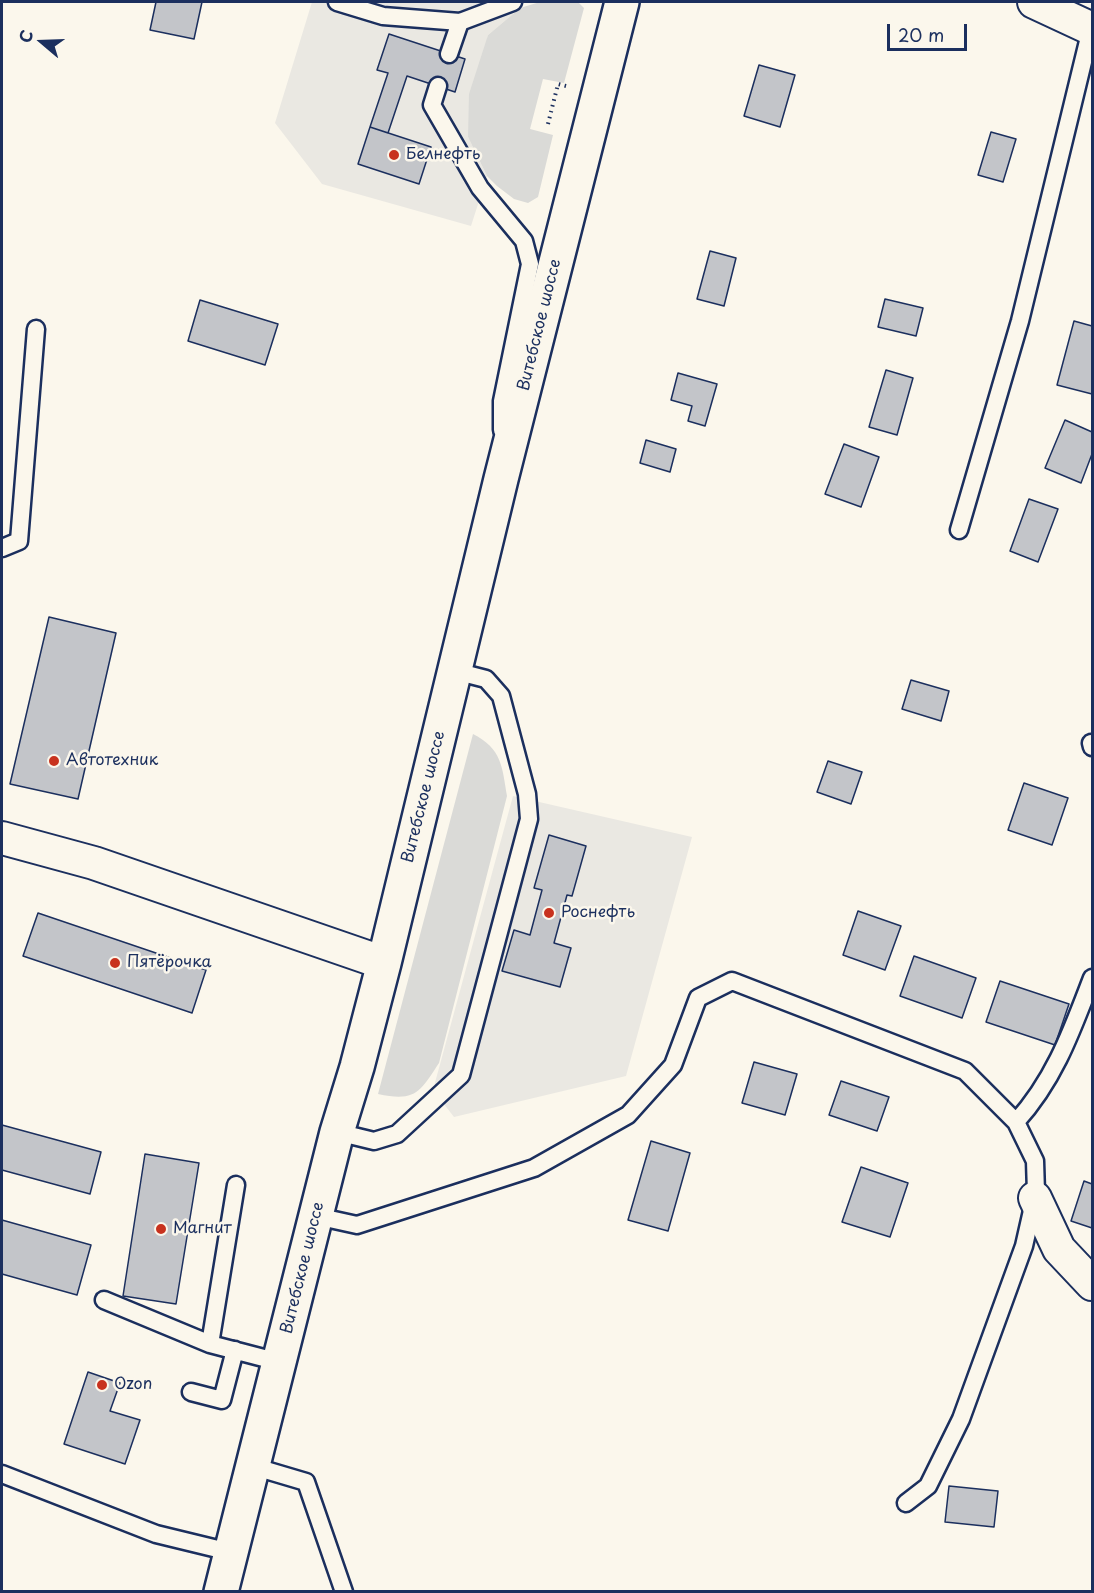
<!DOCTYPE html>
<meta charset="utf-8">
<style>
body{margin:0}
#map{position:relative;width:1094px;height:1593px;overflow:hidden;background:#fbf7ec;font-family:"Playpen Sans",sans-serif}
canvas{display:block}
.frame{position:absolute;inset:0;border:3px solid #1b2f5e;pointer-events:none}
.north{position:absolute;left:12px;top:12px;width:60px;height:60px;-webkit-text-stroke:4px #fbf7ec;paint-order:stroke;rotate:289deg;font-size:16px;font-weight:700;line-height:24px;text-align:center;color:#1b2f5e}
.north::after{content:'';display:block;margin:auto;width:21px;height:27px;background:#1b2f5e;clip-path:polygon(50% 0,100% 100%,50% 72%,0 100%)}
.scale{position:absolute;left:887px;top:24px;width:80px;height:27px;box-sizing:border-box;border:3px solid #1b2f5e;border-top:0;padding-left:8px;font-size:18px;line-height:21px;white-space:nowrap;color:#1b2f5e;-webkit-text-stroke:4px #fbf7ec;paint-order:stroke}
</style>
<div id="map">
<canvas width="1094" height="1593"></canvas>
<div class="frame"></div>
<div class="north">С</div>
<div class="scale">20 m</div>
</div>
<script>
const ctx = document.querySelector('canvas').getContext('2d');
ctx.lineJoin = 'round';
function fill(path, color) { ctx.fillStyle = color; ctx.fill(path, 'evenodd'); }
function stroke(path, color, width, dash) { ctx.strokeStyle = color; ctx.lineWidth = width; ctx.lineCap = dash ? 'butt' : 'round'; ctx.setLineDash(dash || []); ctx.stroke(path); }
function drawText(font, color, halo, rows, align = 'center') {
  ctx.font = font + ' "Playpen Sans",sans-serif'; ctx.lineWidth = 5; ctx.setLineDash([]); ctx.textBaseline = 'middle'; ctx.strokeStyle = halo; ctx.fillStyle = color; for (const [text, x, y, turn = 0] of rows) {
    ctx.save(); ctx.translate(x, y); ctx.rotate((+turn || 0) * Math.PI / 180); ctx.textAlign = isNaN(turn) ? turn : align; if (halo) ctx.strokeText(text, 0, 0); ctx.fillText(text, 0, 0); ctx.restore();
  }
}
fill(new Path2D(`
 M312,2H517L520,8L488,35L468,137L487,176L471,226L322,184L275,123Z
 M513,796L692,837L626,1076L454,1117L433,1090Z`), '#eae8e2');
fill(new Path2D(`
 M540,2H578L584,8L564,83L543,79L530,129L553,135L538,197L528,203L514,199L497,186L487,176L468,137L469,94L488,35L520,8Z
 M473,734C502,749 502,766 507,796L439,1063C420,1092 416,1102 378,1094Z`), '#dadad7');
const building = new Path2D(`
 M156,2H202L194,39L150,30Z
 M389,34L465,59L455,92L407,76L388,133L370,127L388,73L377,70Z
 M759,65L795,75L780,127L744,116Z
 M370,127L431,147L419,184L358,164Z
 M991,132L1016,139L1003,182L978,175Z
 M710,251L736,258L724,306L697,299Z
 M885,299L923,308L916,336L878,327Z
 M200,300L278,324L265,365L188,341Z
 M1074,321L1092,326V394L1057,385Z
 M886,370L913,378L897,435L869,427Z
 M678,373L717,384L705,426L688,421L692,406L671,400Z
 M1065,420L1092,432V454L1081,483L1045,468Z
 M646,440L676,449L670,472L640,463Z
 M844,444L879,457L861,507L825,494Z
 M1029,499L1058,509L1038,562L1010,551Z
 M49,617L116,633L78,799L10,784Z
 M911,680L949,691L941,721L902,709Z
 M828,761L862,772L851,804L817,792Z
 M1024,783L1068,798L1052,845L1008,830Z
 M549,835L586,846L572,896L567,895L554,943L571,948L560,987L502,971L514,930L530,935L542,890L534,888Z
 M858,911L901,926L885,970L843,955Z
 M38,913L206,970L192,1013L23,956Z
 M914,956L976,978L962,1018L900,996Z
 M1000,981L1069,1004L1055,1045L986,1022Z
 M754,1062L797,1074L785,1115L742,1103Z
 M841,1081L889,1097L877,1131L829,1115Z
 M2,1125L101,1152L90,1194L2,1170Z
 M651,1141L690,1153L668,1231L628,1220Z
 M145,1154L199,1163L176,1304L123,1296Z
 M861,1167L908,1183L890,1237L842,1222Z
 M1084,1181L1092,1184V1228L1071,1221Z
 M2,1220L91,1245L77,1295L2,1274Z
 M88,1372L120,1383L110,1411L140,1420L125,1464L64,1444Z
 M949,1486L998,1491L994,1527L945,1522Z`);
fill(building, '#c3c5c9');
stroke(building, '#1b2f5e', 1.5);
const service = new Path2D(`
 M337,2L383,16L460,22
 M449,54L460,22L513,2
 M438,86L432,105L480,188L524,241L530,264L502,401V430
 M959,530L1020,321L1091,29
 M2,548L19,541L36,329
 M1091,743L1092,747
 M1016,1122C1055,1079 1072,1030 1092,978
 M337,1132L374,1141L397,1134L461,1075L529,819L527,794L501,696L486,679L455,671
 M316,1216L357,1225L534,1168L628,1115L673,1065L698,998L732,981L965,1071L1016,1122L1035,1161L1036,1193L1024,1246L961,1419L928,1486L906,1503
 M104,1300L210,1344L279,1362
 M210,1344L236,1185
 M191,1392L222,1400L235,1350
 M252,1466L306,1482L344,1592
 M2,1474L156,1534L230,1552`);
const minor = new Path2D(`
 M1034,2L1092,29
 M2,838L94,863L384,963
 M1035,1198L1059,1249L1092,1284`);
const primary = new Path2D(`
 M221,1592L337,1132L357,1067L384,963L501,479L622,2`);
stroke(service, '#1b2f5e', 21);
stroke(minor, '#1b2f5e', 36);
stroke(primary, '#1b2f5e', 38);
stroke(new Path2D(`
 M548,124L558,84L570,87`), '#1b2f5e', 4, [1.5, 4.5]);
stroke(service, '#fbf7ec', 16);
stroke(minor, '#fbf7ec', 32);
stroke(primary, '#fbf7ec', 33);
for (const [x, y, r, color] of [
 [394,155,6,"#c8321e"],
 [54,761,6,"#c8321e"],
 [549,913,6,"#c8321e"],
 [115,963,6,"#c8321e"],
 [161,1229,6,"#c8321e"],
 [102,1385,6,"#c8321e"]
]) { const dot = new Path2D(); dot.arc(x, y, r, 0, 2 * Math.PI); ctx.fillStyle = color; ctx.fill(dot); stroke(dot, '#fbf7ec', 2); }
drawText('16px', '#1b2f5e', '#fbf7ec', [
 ["Белнефть",406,155],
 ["Автотехник",66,761],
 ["Роснефть",561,913],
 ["Пятёрочка",127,963],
 ["Магнит",173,1229],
 ["Ozon",114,1385]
], 'left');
drawText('16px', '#1b2f5e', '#fbf7ec', [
 ["Витебское шоссе",540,325,-76],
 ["Витебское шоссе",424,797,-76],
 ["Витебское шоссе",303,1268,-76]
]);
</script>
